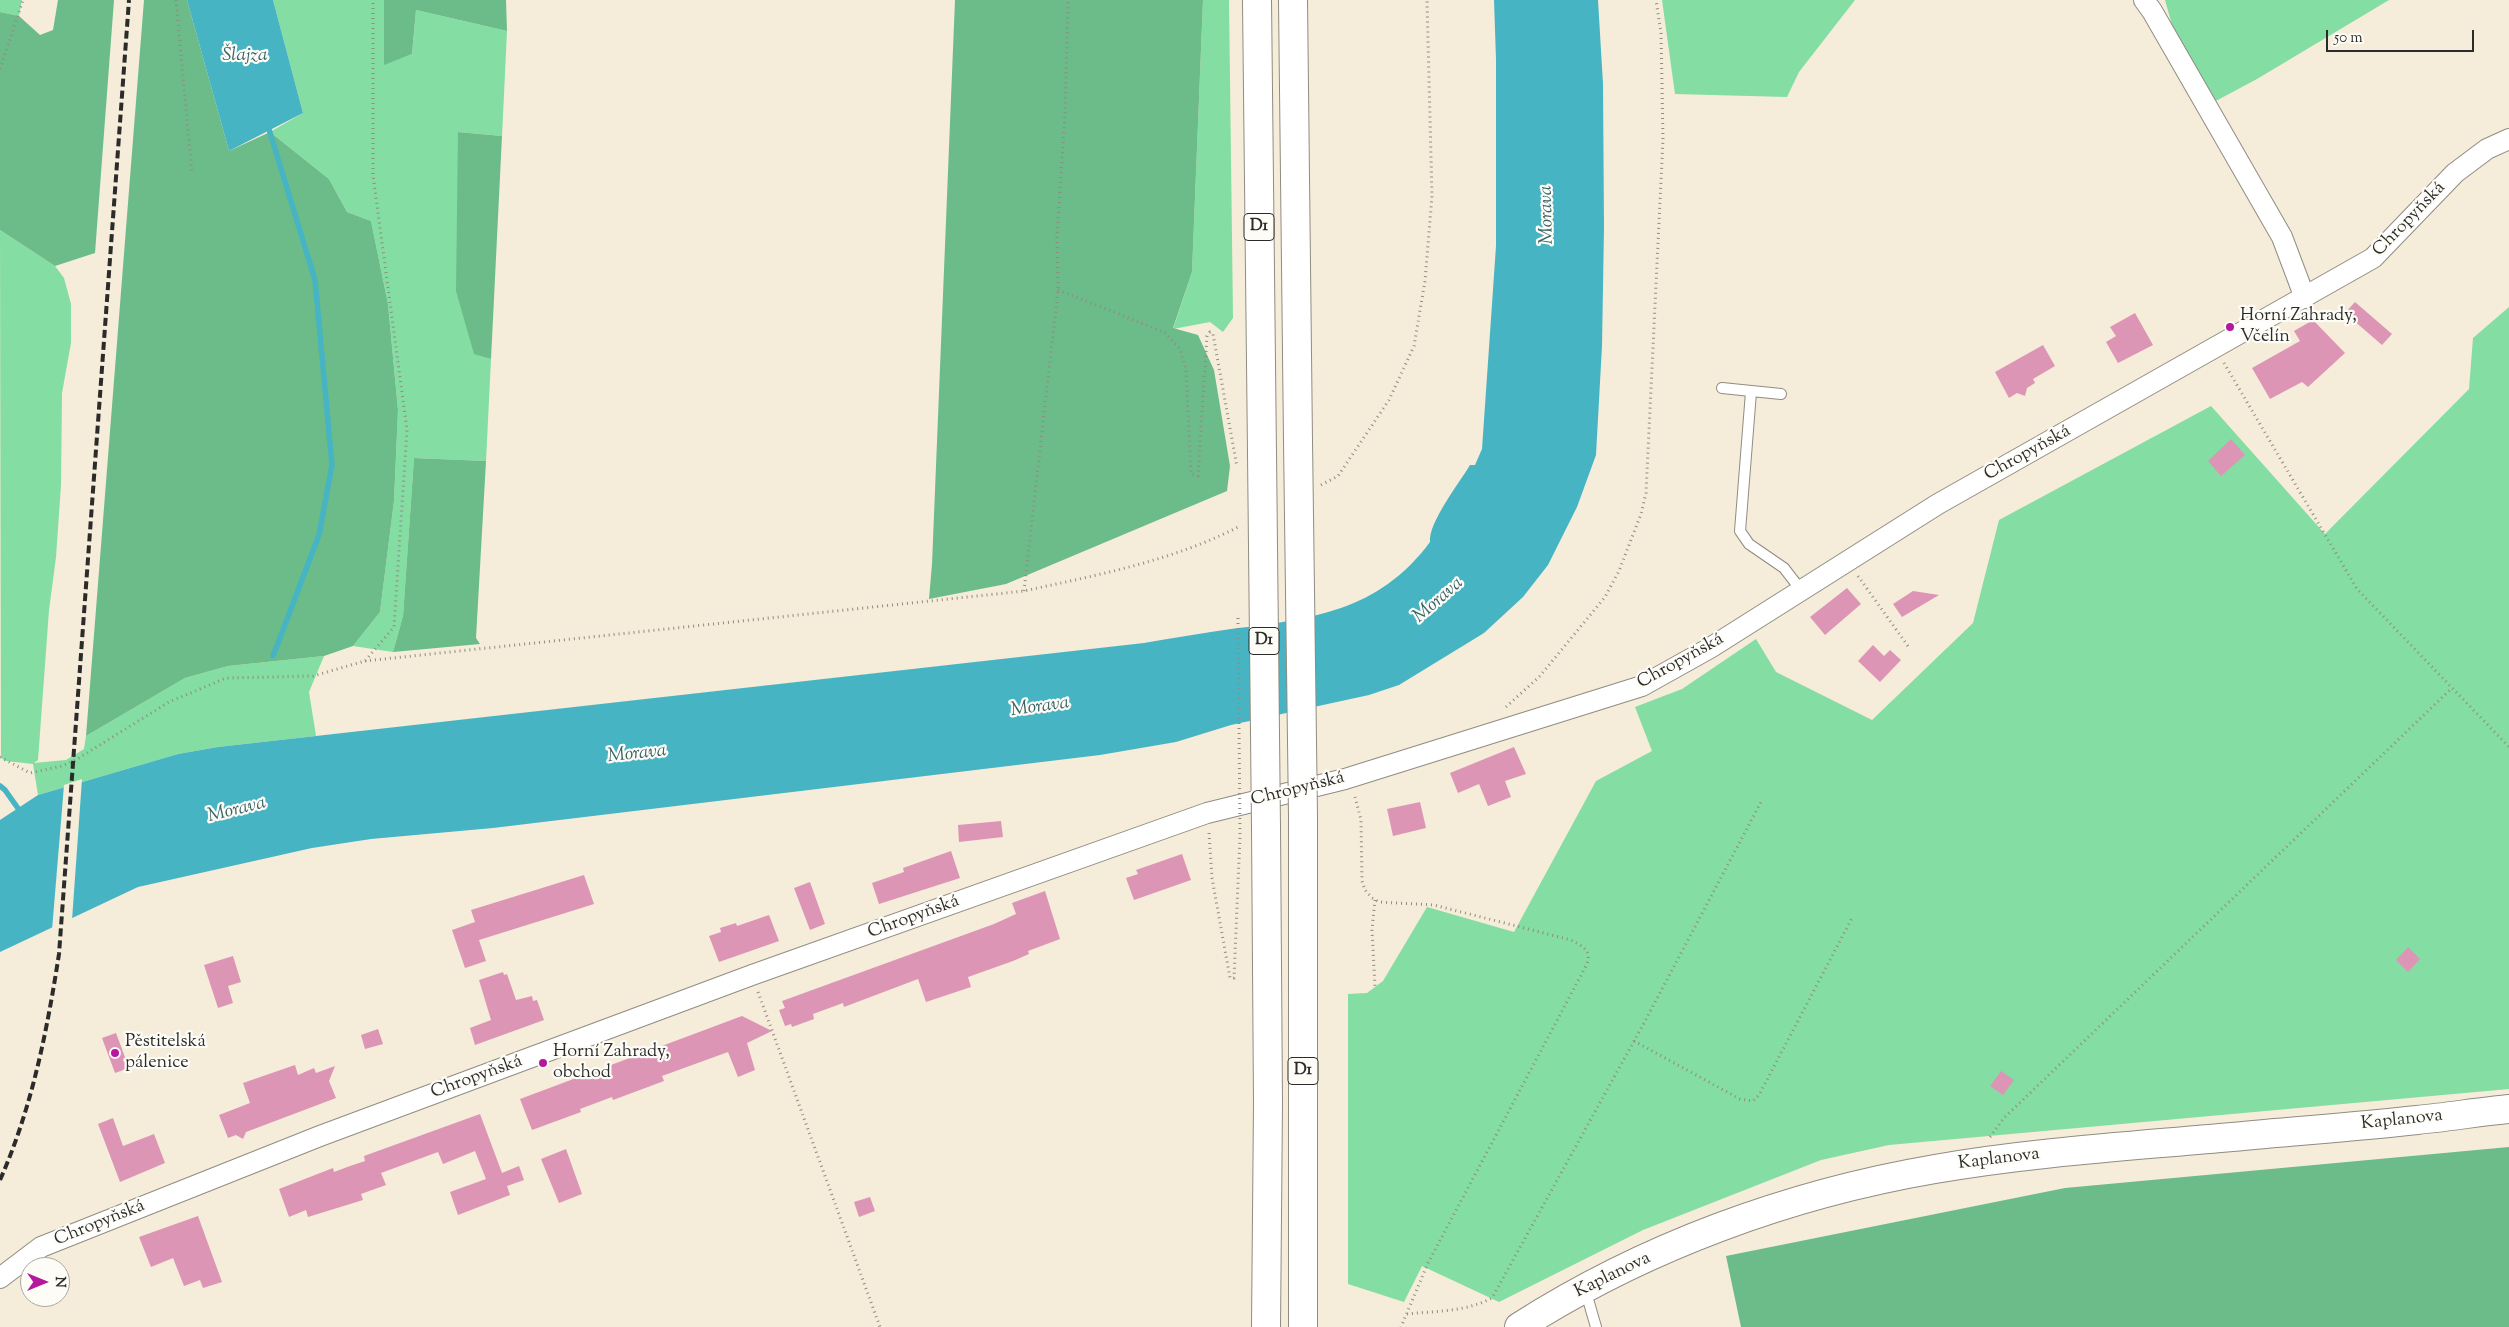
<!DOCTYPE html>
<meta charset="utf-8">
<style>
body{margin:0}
#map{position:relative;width:2509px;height:1327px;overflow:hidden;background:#f5ecd9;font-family:"Sorts Mill Goudy",serif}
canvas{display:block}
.north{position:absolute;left:20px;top:1257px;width:50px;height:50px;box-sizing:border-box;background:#fdfcf7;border:1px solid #a9a8a5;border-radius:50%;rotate:90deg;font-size:14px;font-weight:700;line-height:20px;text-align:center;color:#2b2b2b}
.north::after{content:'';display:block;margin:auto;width:18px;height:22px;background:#b5179e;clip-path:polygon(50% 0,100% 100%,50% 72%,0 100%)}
.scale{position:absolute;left:2326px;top:30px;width:148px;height:22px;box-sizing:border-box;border:2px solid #2b2b2b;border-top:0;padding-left:6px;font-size:15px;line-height:18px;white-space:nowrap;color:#2b2b2b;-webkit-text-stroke:4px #fdfcf7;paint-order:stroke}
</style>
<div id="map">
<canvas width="2509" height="1327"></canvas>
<div class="north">N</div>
<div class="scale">50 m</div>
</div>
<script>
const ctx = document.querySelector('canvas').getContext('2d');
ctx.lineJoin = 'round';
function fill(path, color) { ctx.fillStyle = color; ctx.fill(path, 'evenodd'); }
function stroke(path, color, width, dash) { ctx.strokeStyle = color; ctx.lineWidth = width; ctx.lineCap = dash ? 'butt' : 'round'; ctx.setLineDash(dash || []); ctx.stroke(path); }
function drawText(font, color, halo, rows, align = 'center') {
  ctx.font = font + ' "Sorts Mill Goudy",serif'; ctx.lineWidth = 4.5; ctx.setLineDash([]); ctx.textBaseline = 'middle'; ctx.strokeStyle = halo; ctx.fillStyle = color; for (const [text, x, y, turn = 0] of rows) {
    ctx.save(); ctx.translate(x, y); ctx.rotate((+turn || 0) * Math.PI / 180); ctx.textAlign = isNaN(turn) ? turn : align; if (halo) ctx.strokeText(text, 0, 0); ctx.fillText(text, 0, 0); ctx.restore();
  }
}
fill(new Path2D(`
 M0,0H22L19,16L0,12Z
 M273,0H384V64L412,54L416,10L507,31L502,136L458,132L474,353L491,359L486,461L414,458L403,616L393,652L353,646L380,612L394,501L398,410L388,304L371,221L347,212L329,179L270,132L303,113Z
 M1203,0H1229L1233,318L1223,332L1210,322L1173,329L1192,272Z
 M1662,0H1855L1799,72L1787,97L1675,94Z
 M2165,0H2389L2257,79L2212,103L2172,25Z
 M0,230L55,266L64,278L71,304V343L62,393L61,485L56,557L49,610L38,760L34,763L66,760L84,749L86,736L185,678L228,666L324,656L309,692L316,736L218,747L178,754L38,795L33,764L6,761L1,758Z
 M2509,307V1089L1889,1145L1821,1160L1643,1230L1499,1302L1422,1266L1404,1302L1348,1284V994L1367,993L1383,981L1427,907L1514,932L1596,781L1652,751L1635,707L1682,689L1756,639L1776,672L1872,720L1973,623L1999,520L2211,406L2325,534L2469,389L2473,338Z`), '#84dda2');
fill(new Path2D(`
 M58,0H114L95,253L55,266L0,230V12L19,16L40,35L53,30Z
 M144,0H187L229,151L270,132L329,179L347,212L371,221L388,304L398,410L394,501L380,612L353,646L324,656L228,666L185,678L86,736Z
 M384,0H506L507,31L416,10L412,54L384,65Z
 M955,0H1203L1192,272L1173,328L1198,335L1214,370L1230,466L1227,491L1006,584L929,599L932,564Z
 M458,132L502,136L491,359L474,354L456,291Z
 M414,458L486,461L476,638L480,644L393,652L403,616Z
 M2509,1147V1327H1741L1726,1256L2065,1188Z`), '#6bbc88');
fill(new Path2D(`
 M187,0H273L303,113L229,151Z
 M1494,0H1598L1603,84L1604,227L1602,346L1596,455L1577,507L1548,565L1523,597L1484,633L1399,685L1369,695L1231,725L1176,742L1100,755L493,828L371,839L312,848L138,887L0,952V820L38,795L178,754L218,747L1144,643C1173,638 1202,633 1231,629C1311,619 1378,612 1430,542C1428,523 1460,482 1470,465H1475L1482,449L1496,246V59Z`), '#47b4c3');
fill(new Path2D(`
 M82,779L72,920L52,930L64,785Z`), '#f5ecd9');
stroke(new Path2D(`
 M268,126L315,280L332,465L319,535L273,656
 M0,786L5,790L22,814`), '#47b4c3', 5.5);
fill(new Path2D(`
 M2355,302L2392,334L2382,345L2345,313Z
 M2135,313L2153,345L2118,363L2106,342L2116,336L2110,327Z
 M2313,320L2345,353L2308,387L2302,382L2270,399L2252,368L2300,341L2294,331Z
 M2043,345L2055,366L2033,379L2035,383L2027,388L2025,396L2017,393L2009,398L1995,372Z
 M2231,439L2245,455L2221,476L2208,461Z
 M1847,588L1861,604L1825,635L1810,617Z
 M1913,591L1939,595L1902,617L1893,604Z
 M1873,645L1884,656L1890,650L1901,660L1880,682L1858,661Z
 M1514,747L1526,774L1505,781L1511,797L1488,806L1479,784L1458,793L1450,773Z
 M1420,802L1426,828L1393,836L1387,809Z
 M1001,821L1003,837L959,842L958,825Z
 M951,851L960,878L879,904L872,883L904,872L903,868Z
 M1182,854L1191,880L1134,900L1126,878L1138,874L1136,870Z
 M584,875L594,904L479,940L486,961L465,968L452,930L475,922L471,910Z
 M810,882L825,924L810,930L794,888Z
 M1045,891L1060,939L1028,951L1029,954L1013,961L968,977L971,987L926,1002L918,979L844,1007L843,1003L813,1014L814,1019L792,1027L791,1024L785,1026L779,1010L785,1008L782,1001L994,924L1016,914L1012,903Z
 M769,915L779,941L719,962L709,936L721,932L720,928L736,923L737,926Z
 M2408,947L2420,959L2408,972L2396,960Z
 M233,956L241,982L228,986L233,1003L218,1008L204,965Z
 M503,972L504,975L507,974L516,1000L532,996L533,1001L537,1000L544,1020L475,1045L470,1028L491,1020L479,980Z
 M742,1016L772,1031L747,1043L755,1070L738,1077L728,1052L662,1076L664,1081L613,1100L612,1097L580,1109L581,1112L532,1130L520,1099Z
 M378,1029L383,1044L365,1049L361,1035Z
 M116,1033L129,1068L115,1073L102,1038Z
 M295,1065L298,1075L314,1068L316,1073L335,1066L329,1081L336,1098L246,1132L243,1139L236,1135L228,1138L219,1115L250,1103L243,1083Z
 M2001,1071L2014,1080L2003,1095L1990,1086Z
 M480,1114L502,1173L519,1166L524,1180L507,1186L510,1195L458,1215L450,1192L486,1179L475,1151L443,1164L438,1152L381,1173L386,1185L361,1194L363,1200L308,1217L306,1210L289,1217L279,1189L333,1168L334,1172L350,1166L365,1161L364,1156Z
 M113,1118L123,1146L154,1134L165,1163L120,1182L98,1124Z
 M566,1149L582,1194L559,1203L541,1159Z
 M870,1197L875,1211L859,1217L854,1202Z
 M198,1216L222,1282L203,1288L200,1280L184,1286L173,1258L151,1267L139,1237Z`), '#dd95b6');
const lane = new Path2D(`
 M1722,388L1781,394
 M1751,392L1740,531L1749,544L1784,568L1801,590
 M1585,1289L1596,1327`);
const street = new Path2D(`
 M2144,0L2152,11L2282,237L2305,298
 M0,1278L41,1247L320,1136L752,975L1207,813L1345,779L1642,686L1710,648L1938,504L2373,258L2455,173L2487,149L2509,139`);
const secondary = new Path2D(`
 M1519,1327C1644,1247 1789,1194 1935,1169C2033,1152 2133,1146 2232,1137C2294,1131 2355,1127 2417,1120C2448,1117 2478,1112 2509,1109`);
const highway = new Path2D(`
 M1257,0L1262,453
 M1293,0L1298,441
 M1266,1327L1268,1103L1266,828
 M1303,1327V816`);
stroke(lane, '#908c82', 12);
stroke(street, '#908c82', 22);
stroke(secondary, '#908c82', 30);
stroke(highway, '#908c82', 30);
stroke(new Path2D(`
 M176,0L192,174
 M0,69L23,0
 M1058,290L1164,332L1180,349L1186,369L1191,474L1198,476L1207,336L1210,332L1213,334L1237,467
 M2224,363L2357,589L2509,747
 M1321,485L1338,476L1389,400L1414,346L1425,281L1432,196L1427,0
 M1858,576L1910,649
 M1024,591L1058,290L1057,237L1065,114L1068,0
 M365,661L1024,591C1097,575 1173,561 1240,526
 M1506,707L1540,676L1605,597L1619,571L1641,514L1646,493L1663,139L1661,33L1656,0
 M0,757L30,773L62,766L74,761L169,702L226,678L313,676L365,661L394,627L407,430L373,175V0
 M1355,797L1361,820L1362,881L1365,890L1372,898L1379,902L1434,905L1571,940C1582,946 1592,950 1587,964L1428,1263L1401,1327
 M1209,833L1212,878L1230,978H1234L1240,836
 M1375,900L1372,930L1375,987
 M758,992L880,1327
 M1634,1041L1740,1099L1753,1101L1759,1095L1852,918
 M1990,1137L2004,1118L2452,688
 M1407,1314C1435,1311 1466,1312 1492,1298L1644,1023L1761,802`), '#908c82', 3, [1, 4]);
stroke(lane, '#fff', 10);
stroke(street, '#fff', 20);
stroke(secondary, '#fff', 28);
stroke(highway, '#fff', 28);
stroke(new Path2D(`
 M0,1180C32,1108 47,1031 59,954L129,0`), '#2b2b2b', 4, [8, 4]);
const highwayBridge = new Path2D(`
 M1298,441L1303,816
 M1262,453L1266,828`);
stroke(highwayBridge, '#908c82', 30, []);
stroke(new Path2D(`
 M1238,618L1240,836`), '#908c82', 3, [1, 4]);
stroke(highwayBridge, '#fff', 28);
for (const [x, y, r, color] of [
 [2230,327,5,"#b5179e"],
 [115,1053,5,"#b5179e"],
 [543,1063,5,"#b5179e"]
]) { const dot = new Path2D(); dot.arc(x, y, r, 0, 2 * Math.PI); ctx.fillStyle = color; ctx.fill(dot); stroke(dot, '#fdfcf7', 2); }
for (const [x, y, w] of [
 [1259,227,30],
 [1264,641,30],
 [1303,1071,30]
]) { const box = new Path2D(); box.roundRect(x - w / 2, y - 13.5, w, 27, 4); ctx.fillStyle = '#fdfcf7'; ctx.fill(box); stroke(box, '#2b2b2b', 1); }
drawText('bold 16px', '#2b2b2b', null, [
 ["D1",1259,227],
 ["D1",1264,641],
 ["D1",1303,1071]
]);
drawText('18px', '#2b2b2b', '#fdfcf7', [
 ["Chropyňská",2410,220,-46],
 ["Chropyňská",2028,454,-29],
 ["Chropyňská",1681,662,-29],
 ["Chropyňská",1298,790,-14],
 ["Chropyňská",914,918,-20],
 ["Chropyňská",477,1078,-20],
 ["Kaplanova",2402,1121,-6],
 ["Kaplanova",1999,1160,-7],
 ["Chropyňská",100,1224,-22],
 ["Kaplanova",1613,1276,-26]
]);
drawText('18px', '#2b2b2b', '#fdfcf7', [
 ["Horní Zahrady,",2240,317],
 ["Včelín",2240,338],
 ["Pěstitelská",125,1043],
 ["pálenice",125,1064],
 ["Horní Zahrady,",553,1053],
 ["obchod",553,1074]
], 'left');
drawText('italic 19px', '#366268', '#fdfcf7', [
 ["Šlajza",245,57],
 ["Morava",1548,215,-91],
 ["Morava",1439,601,-41],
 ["Morava",1040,708,-8],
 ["Morava",637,755,-6],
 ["Morava",237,811,-14]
]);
</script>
